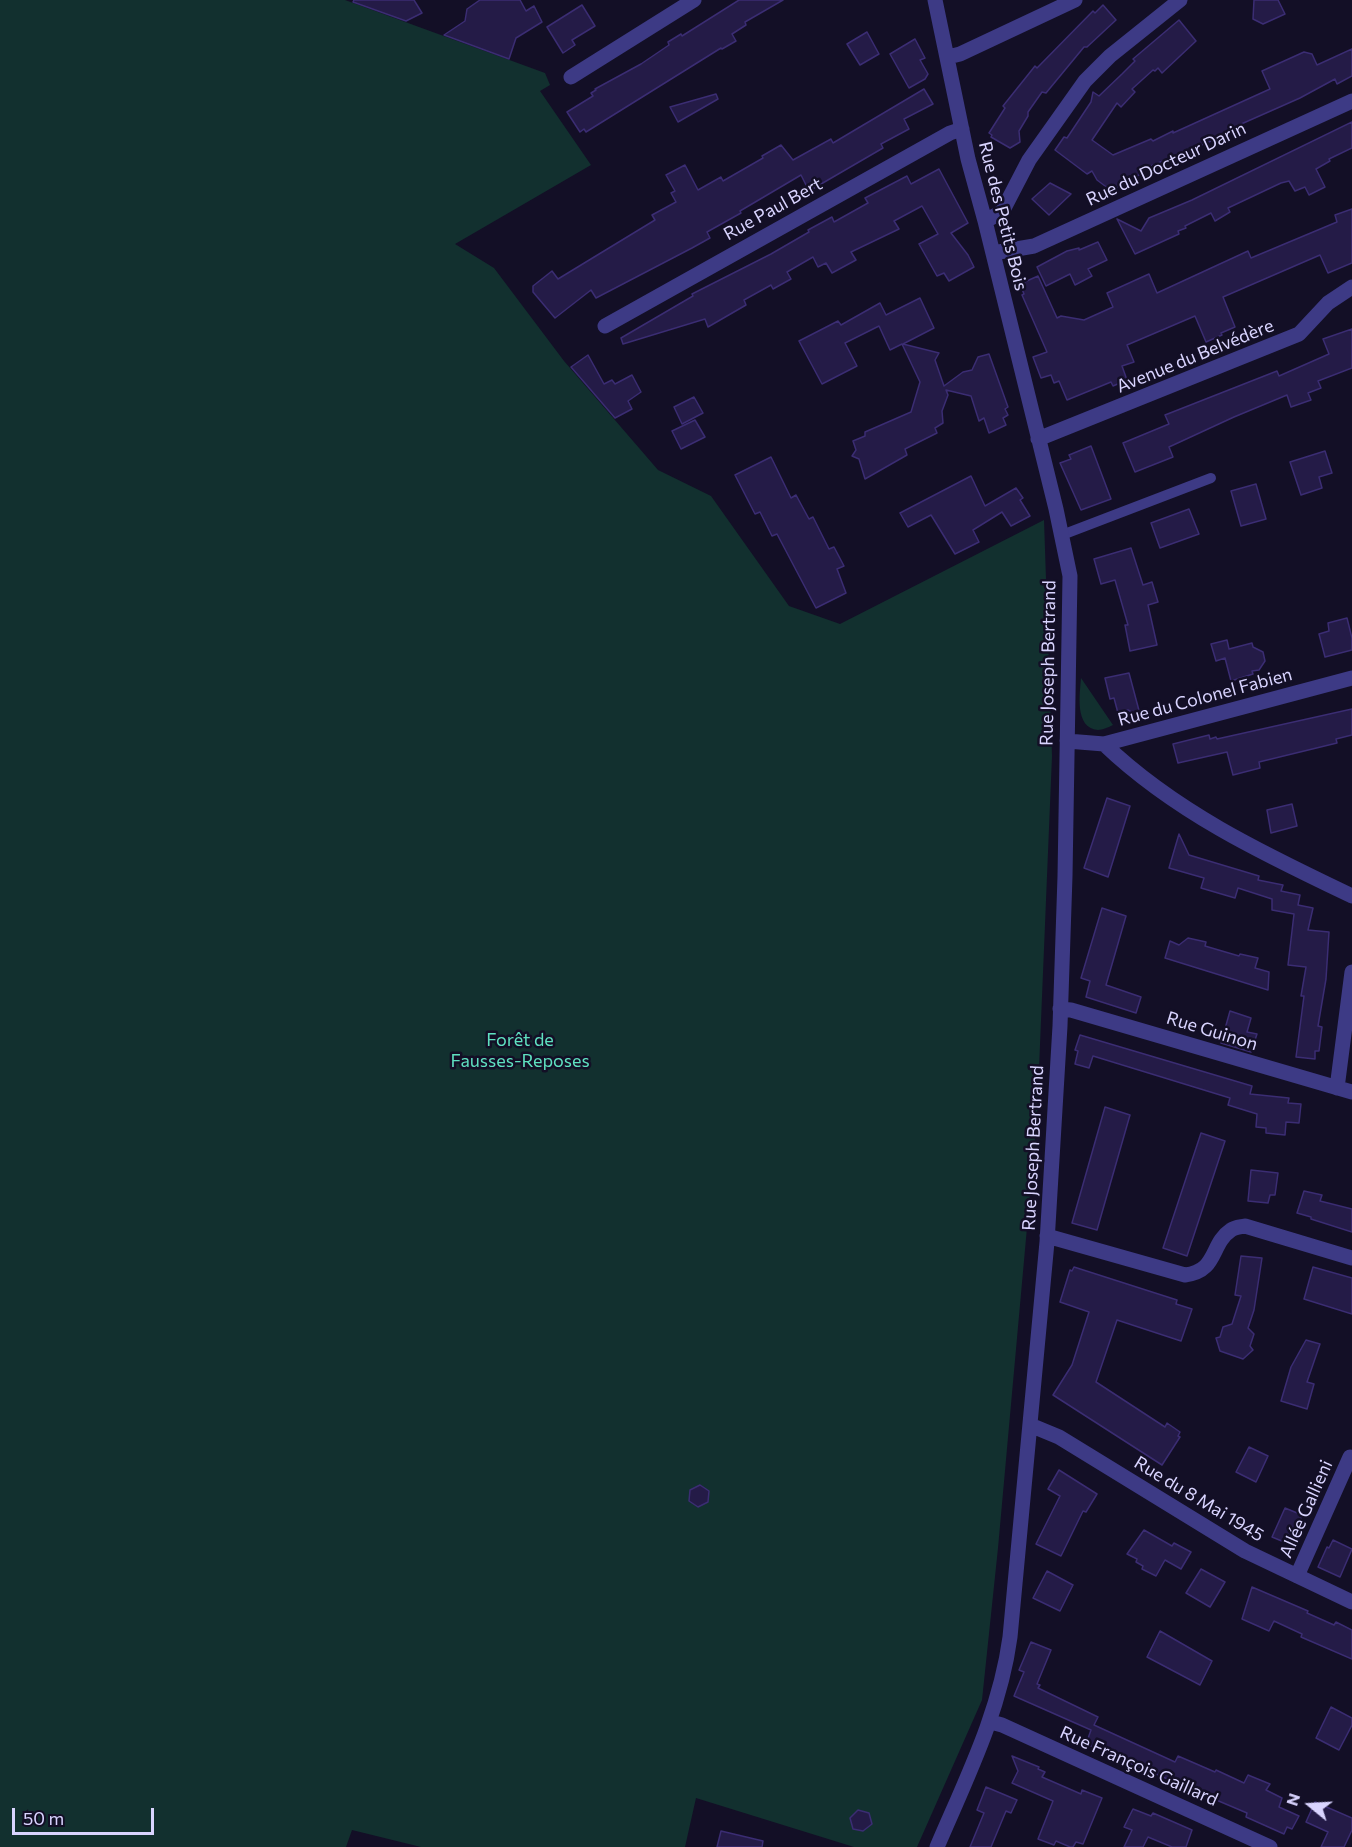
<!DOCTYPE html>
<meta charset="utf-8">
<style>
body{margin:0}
#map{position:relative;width:1352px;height:1847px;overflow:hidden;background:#130f26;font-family:Commissioner,sans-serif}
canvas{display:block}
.north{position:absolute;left:1280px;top:1775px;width:60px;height:60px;-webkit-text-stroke:4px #130f26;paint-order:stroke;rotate:288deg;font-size:16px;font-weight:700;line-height:24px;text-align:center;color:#d9d4ff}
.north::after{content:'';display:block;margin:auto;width:21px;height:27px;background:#d9d4ff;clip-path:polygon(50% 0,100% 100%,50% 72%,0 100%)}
.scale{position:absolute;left:12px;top:1808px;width:142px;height:27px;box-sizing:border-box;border:3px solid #d9d4ff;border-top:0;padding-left:8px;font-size:18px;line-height:21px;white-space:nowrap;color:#d9d4ff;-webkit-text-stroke:4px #130f26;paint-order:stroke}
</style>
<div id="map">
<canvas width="1352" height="1847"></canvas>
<div class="north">N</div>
<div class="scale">50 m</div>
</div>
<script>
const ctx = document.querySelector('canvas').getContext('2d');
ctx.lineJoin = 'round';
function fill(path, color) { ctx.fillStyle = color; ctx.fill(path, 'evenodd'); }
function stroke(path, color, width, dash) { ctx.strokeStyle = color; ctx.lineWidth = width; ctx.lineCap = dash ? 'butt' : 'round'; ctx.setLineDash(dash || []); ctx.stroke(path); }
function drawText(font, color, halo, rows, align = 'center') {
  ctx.font = font + ' Commissioner,sans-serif'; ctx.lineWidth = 5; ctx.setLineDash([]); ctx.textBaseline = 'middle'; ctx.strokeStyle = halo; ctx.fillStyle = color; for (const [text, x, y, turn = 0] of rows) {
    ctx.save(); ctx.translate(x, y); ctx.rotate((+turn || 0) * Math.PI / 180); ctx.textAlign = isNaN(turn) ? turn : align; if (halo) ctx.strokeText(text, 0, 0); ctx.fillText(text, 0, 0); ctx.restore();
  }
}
fill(new Path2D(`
 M0,0H345L545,73L550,85L540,91L591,165L455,244L494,268L564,361L658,470L711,496L789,606L840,624L1044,520L1052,756L1037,1117L998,1548L982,1700L917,1847H854L696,1798L685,1847H421L352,1830L346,1847H0Z
 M1081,678L1113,725C1109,727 1102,730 1098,730C1074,728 1080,693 1081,678Z`), '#12302f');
const building = new Path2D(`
 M354,0H414L422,13L406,21L353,2Z
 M480,0H520L526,11L534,6L542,22L516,38L509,59L444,35L465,21L467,9Z
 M739,0H783L745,22L746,25L732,34L736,41L722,49L721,48L586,132L584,129L580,132L567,112L593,96L591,93L596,90L595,89L641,64L669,45L668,42L681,34L682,36Z
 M1254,0H1278L1285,14L1263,24L1253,19Z
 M582,5L595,26L572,40L575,45L563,53L547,27Z
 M1103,5L1116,20L1087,47H1084L1046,93L1042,92L1028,112V116L1019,131L1020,142L1010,148L991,137L992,135L989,133L1005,108L1003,106L1035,66L1037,68L1093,11L1095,13Z
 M1179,20L1196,41L1162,73L1158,68L1155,71L1153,70L1132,89L1135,92L1121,107L1117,103L1092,140L1113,155L1151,139L1153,141L1173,131V133L1270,89L1262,71L1304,52L1312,54L1317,65L1352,49V76L1337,84L1335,79L1300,98L1239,125V128L1216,139L1141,170L1143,173L1127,181L1128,183L1112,190L1111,188L1109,189L1097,180L1092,171L1087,174L1055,150L1064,137L1067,138L1091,102L1093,92L1099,96L1122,74L1135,61L1133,59Z
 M867,32L879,54L860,65L847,44Z
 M915,39L925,58L920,60L928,74L925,79L909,88L890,54Z
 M924,89L933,104L904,119L909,129L881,144L883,148L809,191L801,175L740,211L741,213L707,232L710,238L692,248L596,298L591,290L555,318L533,292V286L552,271L558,279L655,220L652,215L676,202L671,193L675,191L666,175L685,165L698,190L721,177L723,181L763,158L762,156L781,145L793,160L831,139L833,143Z
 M716,94L718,99L678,122L670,107Z
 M1352,122V148L1329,159L1330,161L1316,169L1325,187L1309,195L1305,187L1295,191L1289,181L1281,183L1228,208L1230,212L1215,221L1211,213L1185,226L1186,228L1178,231L1179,234L1135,254L1117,219L1141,231L1149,218L1192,200Z
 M939,169L968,223L951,233L968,255L974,267L949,281L944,273L937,276L919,244L938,234L922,206L894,221L899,229L851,252L856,260L832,273L826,263L818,267L813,257L787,272L791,279L773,289L771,285L744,300L746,305L708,327L705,319L623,344L621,338L693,296L692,294L771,254L809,232L808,230L832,217L834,222L868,203L865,198L907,176L911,184Z
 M1050,183L1071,194L1049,215L1032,199Z
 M1352,209V263L1328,273L1320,255L1223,297L1235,327L1221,333L1222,335L1206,342L1195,316L1127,345L1134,362L1122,366L1127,380L1113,386L1111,382L1067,400L1059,381L1054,383L1051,375L1041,378L1033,357L1047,352L1022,295L1024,294L1020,284L1038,276L1057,318L1061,316L1084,320L1113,307L1107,293L1149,274L1157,293L1248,251L1251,258L1337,222L1335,215Z
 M1098,242L1107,260L1088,269L1092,276L1075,285L1070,274L1046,286L1037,267L1067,251L1079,248V250Z
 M920,298L934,328L903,344L939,353L935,360L944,386L963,372L972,370L978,357L989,354L1008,407L1005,409L1008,415L1003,418L1006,425L989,433L984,418L979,421L971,396L946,390L948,395L942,411L943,423L935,428L937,433L905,449L907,455L865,479L859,459L852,456L856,450L853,441L865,436V432L911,412L920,382L902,344L890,350L879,326L845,343L857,366L822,384L799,341L838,321L841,325L880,303L886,315Z
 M1352,329V368L1318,381L1321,388L1308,393L1311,400L1291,407L1287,395L1234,417L1169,447L1173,457L1135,472L1123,443L1169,424L1165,415L1277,371L1279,376L1329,354L1323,339Z
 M588,355L604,384L612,380L615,384L632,375L641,392L628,401L632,409L615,418L571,367Z
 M694,397L703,413L682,424L674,407Z
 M695,420L705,437L681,449L672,431Z
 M1091,446L1111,499L1081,510L1060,463L1071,459L1069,455Z
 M1325,451L1332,473L1319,477L1322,488L1301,495L1290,462Z
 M771,457L791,498L796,495L809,519L813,517L829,549L834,547L844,566L837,569L846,593L816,608L777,534L772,536L760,512L755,514L735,475Z
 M971,476L985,506L1016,488L1023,498L1020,500L1030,516L1011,526L1002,512L973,530L979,542L955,554L931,515L908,527L900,513Z
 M1256,484L1266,519L1241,526L1231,491Z
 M1189,509L1199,534L1160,548L1151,523Z
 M1131,548L1143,585L1152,582L1158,602L1148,605L1157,645L1130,651L1125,625H1128L1115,580L1101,584L1094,559Z
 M1347,618L1352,638V650L1325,657L1319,634L1329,631L1328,623Z
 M1227,640L1229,649L1252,643L1253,647L1263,652L1265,661L1259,670L1252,671L1253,674L1231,681L1225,658L1216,661L1211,644Z
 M1129,673L1141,718L1128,710L1118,713L1114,698L1110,699L1105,678Z
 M1352,709V735L1336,739L1337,743L1259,762L1260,768L1233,775L1227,752L1178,763L1173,744L1209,735L1210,739L1216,737L1217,739Z
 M1107,798L1130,806L1108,877L1084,868Z
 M1292,804L1297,826L1271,833L1267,810Z
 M1179,834L1189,855L1259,876L1258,880L1283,885L1281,891L1300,895L1298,905L1313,908L1308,930L1329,932L1326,979L1318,1026L1322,1027L1319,1051H1315V1059L1296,1057L1304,996H1301L1306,967L1288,965L1294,914L1272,910V899L1238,888L1235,898L1201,888L1204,878L1169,868Z
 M1102,908L1126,916L1106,985L1141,997L1136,1013L1086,997L1090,981L1081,978Z
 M1188,938L1206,942L1205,946L1239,956L1240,954L1258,958L1255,968L1269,972L1268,990L1165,958L1170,941L1179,945Z
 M1230,1011L1251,1018L1247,1032L1257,1034L1251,1052L1221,1043Z
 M1080,1035L1252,1086L1250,1094L1289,1098L1288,1103L1301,1104L1299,1123L1286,1122L1285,1135L1266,1133V1128L1256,1127L1257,1114L1228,1105L1230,1098L1093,1056L1089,1068L1075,1064L1078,1051L1075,1050Z
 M1105,1107L1130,1115L1097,1230L1072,1223Z
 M1201,1133L1225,1141L1187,1256L1163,1248Z
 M1251,1170L1278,1173L1275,1195H1270L1268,1203L1248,1201Z
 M1304,1191L1322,1195L1320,1201L1352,1209V1232L1311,1219V1217L1297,1213Z
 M1241,1256L1262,1258L1254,1310L1248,1328L1254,1334L1250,1346L1253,1350L1243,1359L1220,1351L1216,1338L1220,1337L1223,1327L1232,1324L1241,1296L1235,1295Z
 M1074,1267L1177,1300L1176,1304L1192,1309L1181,1341L1117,1320L1096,1382L1165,1427L1167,1423L1180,1432L1178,1436L1180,1437L1162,1465L1053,1395L1072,1365L1089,1312L1060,1302L1070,1270L1072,1271Z
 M1313,1267L1352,1278V1314L1304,1299Z
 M1306,1340L1320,1344L1307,1382L1314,1384L1307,1409L1281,1401L1291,1367Z
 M1249,1447L1268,1456L1256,1482L1236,1472Z
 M1059,1470L1097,1494L1086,1512L1083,1511L1061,1556L1036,1544L1060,1496L1048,1489Z
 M700,1485L709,1491L708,1502L698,1507L689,1501L690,1490Z
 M1285,1508L1302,1515L1298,1527L1289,1544L1272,1537Z
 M1144,1530L1172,1546L1174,1543L1191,1552L1181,1569L1165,1560L1156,1576L1142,1569L1143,1566L1136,1562L1137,1559L1127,1554Z
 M1333,1540L1352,1549L1340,1577L1318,1567L1327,1547L1329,1548Z
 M1201,1569L1225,1582L1210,1607L1186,1593Z
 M1047,1571L1073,1585L1060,1611L1033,1598Z
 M1252,1587L1308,1611L1307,1613L1334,1625L1336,1622L1352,1630V1659L1301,1637L1302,1634L1274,1621L1269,1631L1242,1619Z
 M1160,1631L1212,1661L1200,1685L1147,1657Z
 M1031,1642L1051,1650L1037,1684L1040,1685L1038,1688L1098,1717L1094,1725L1175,1762L1178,1756L1215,1772L1216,1770L1244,1783L1248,1775L1270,1784L1266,1790L1282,1798L1279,1807L1299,1816L1292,1829L1287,1827L1284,1834L1246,1817L1247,1813L1221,1802L1086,1744L1091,1730L1014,1696L1024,1672L1019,1670Z
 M1331,1707L1352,1718V1725L1339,1750L1316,1738Z
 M1012,1756L1039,1767L1038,1769L1045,1772L1042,1777L1081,1794L1082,1790L1102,1798L1083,1844L1076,1842L1073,1847H1070L1056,1841L1054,1845L1038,1839L1053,1801L1012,1783L1018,1771Z
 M986,1787L1017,1800L1011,1813L1006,1811L991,1847H970L984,1813L977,1810Z
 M1315,1802L1352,1818V1830L1344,1847H1321L1328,1832L1306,1822Z
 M1133,1809L1151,1816L1153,1813L1192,1830L1186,1847H1172L1148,1837L1143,1847H1124L1132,1830L1124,1827Z
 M858,1810L869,1813L872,1824L863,1831L853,1829L850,1818Z
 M721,1831L763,1841L762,1847H717Z`);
fill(building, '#241b47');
stroke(building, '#3b2d73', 1.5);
stroke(new Path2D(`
 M1062,535L1211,478`), '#3d3a85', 10);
stroke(new Path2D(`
 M935,0L968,159L985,221L1056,509L1070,576L1065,876L1060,1026L1047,1242L1010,1637C1000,1712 966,1779 937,1847
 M948,57L960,54L1075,0
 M571,77L694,0
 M985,221L1002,212L1029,160L1085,81L1110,56L1180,0
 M993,253L1034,246L1352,101
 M605,326L950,133L962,129
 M1038,439L1299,334L1328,303L1352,287
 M1067,741L1104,744L1352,678
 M1104,744C1175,812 1264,854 1352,896
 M1060,1009L1071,1010L1352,1092
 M1337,1088L1352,972
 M1047,1236L1185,1275C1218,1271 1210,1244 1231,1230C1235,1227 1241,1227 1245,1226L1352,1258
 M1030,1425L1059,1437L1245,1551L1352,1602
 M1297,1576L1350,1457
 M991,1722L1002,1725L1270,1847`), '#3d3a85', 15);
drawText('18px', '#d9d4ff', '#130f26', [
 ["Rue du Docteur Darin",1166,164,-25],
 ["Rue Paul Bert",773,209,-29],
 ["Rue des Petits Bois",1003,216,76],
 ["Avenue du Belvédère",1195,356,-22],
 ["Rue Joseph Bertrand",1048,663,-89],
 ["Rue du Colonel Fabien",1205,697,-15],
 ["Rue Guinon",1212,1031,17],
 ["Rue Joseph Bertrand",1033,1148,-87],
 ["Rue du 8 Mai 1945",1199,1499,31],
 ["Allée Gallieni",1306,1509,-66],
 ["Rue François Gaillard",1139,1766,24]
]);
drawText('18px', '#5fe0c0', '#130f26', [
 ["Forêt de",520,1040],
 ["Fausses-Reposes",520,1061]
]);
</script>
